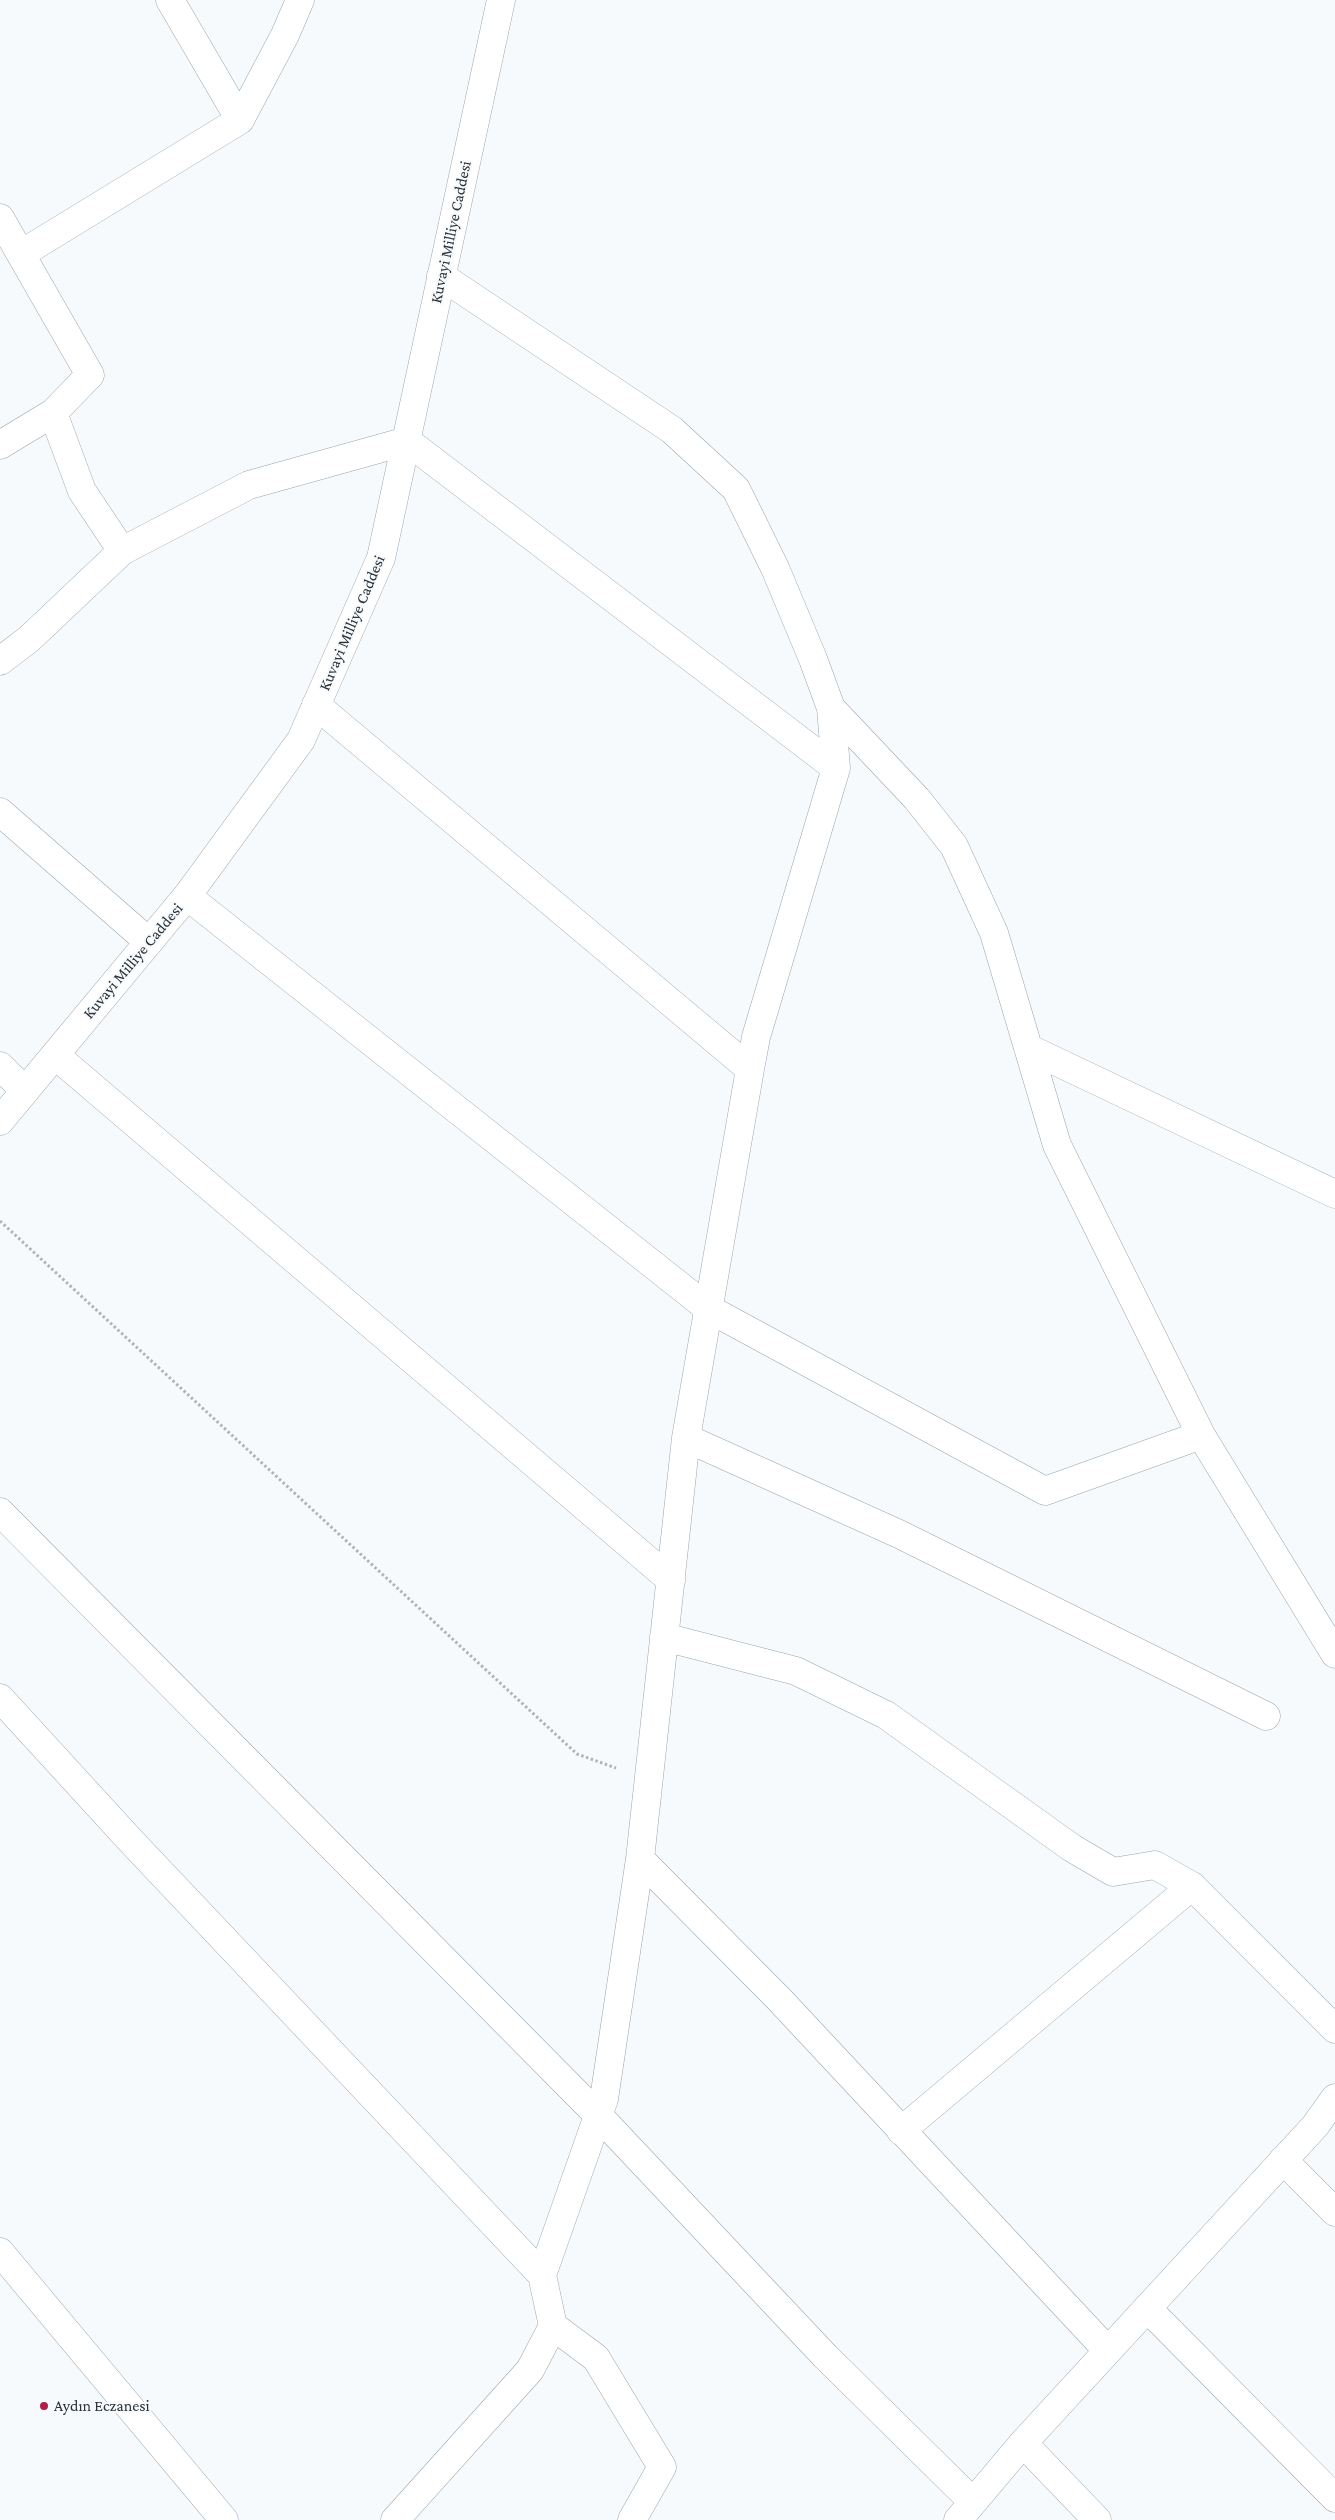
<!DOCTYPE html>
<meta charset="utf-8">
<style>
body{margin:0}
canvas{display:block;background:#f7fafd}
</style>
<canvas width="1335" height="2520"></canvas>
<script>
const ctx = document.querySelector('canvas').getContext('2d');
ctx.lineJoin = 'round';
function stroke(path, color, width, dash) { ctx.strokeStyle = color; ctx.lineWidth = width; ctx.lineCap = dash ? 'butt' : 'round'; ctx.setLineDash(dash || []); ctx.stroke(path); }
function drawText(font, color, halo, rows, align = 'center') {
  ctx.font = font + ' "Crimson Pro",serif'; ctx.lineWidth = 4; ctx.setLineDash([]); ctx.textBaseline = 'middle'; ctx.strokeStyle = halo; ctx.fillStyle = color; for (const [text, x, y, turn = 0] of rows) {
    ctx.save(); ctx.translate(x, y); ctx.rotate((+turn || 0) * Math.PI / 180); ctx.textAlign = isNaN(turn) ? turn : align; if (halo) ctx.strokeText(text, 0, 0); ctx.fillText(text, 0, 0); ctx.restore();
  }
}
const minor = new Path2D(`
 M170,0L240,120
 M0,218L90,375L53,413L0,445
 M21,254L240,120L285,35L300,0
 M53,413L82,491L122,551
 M0,661L29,639L122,551L249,485L407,441L836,768
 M316,705L750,1069
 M831,708L917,799L954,846L994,933L1057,1145L1201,1435L1335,1654
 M0,812L149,942
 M187,896L709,1309L1045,1491L1201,1435
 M1028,1048L1335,1194
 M55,1055L671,1580
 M0,1066L25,1091
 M686,1438L899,1534L1266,1716
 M0,1512L598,2115L825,2356L973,2502
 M664,1637L796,1671L886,1715L1072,1848L1113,1872L1155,1865L1192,1886L1335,2029
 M0,1698L130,1840L542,2275
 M640,1859L779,1999L1108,2351
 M901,2131L1192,1886
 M1283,2160L1335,2212
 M0,2252L224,2520
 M1147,2308L1335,2498
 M553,2326L596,2358L662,2467L632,2520
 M1023,2443L1097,2520
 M395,2520L530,2370L553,2326L542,2275L604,2099L640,1859L686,1438L750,1069L756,1037L836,768L831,708L813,659L775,568L736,489L672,430L441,276
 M958,2520L1023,2443L1315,2126L1335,2098`);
const tertiary = new Path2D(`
 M0,1121L187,896L301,740L381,558L501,0`);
stroke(minor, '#97a6b2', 29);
stroke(tertiary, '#97a6b2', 29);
stroke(new Path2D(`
 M0,1221L577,1754L616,1768`), '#b0b4b8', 3, [2.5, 2.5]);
stroke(minor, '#fff', 28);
stroke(tertiary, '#fff', 28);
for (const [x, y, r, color] of [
 [44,2406,5,"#b22047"]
]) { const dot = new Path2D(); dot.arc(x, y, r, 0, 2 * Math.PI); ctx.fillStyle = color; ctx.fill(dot); stroke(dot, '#f7fafd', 2); }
drawText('16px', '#2c3237', '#f7fafd', [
 ["Kuvayi Milliye Caddesi",451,232,-78],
 ["Kuvayi Milliye Caddesi",352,623,-67],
 ["Kuvayi Milliye Caddesi",133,961,-50]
]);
drawText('16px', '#2c3237', '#f7fafd', [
 ["Aydın Eczanesi",54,2406]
], 'left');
</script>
